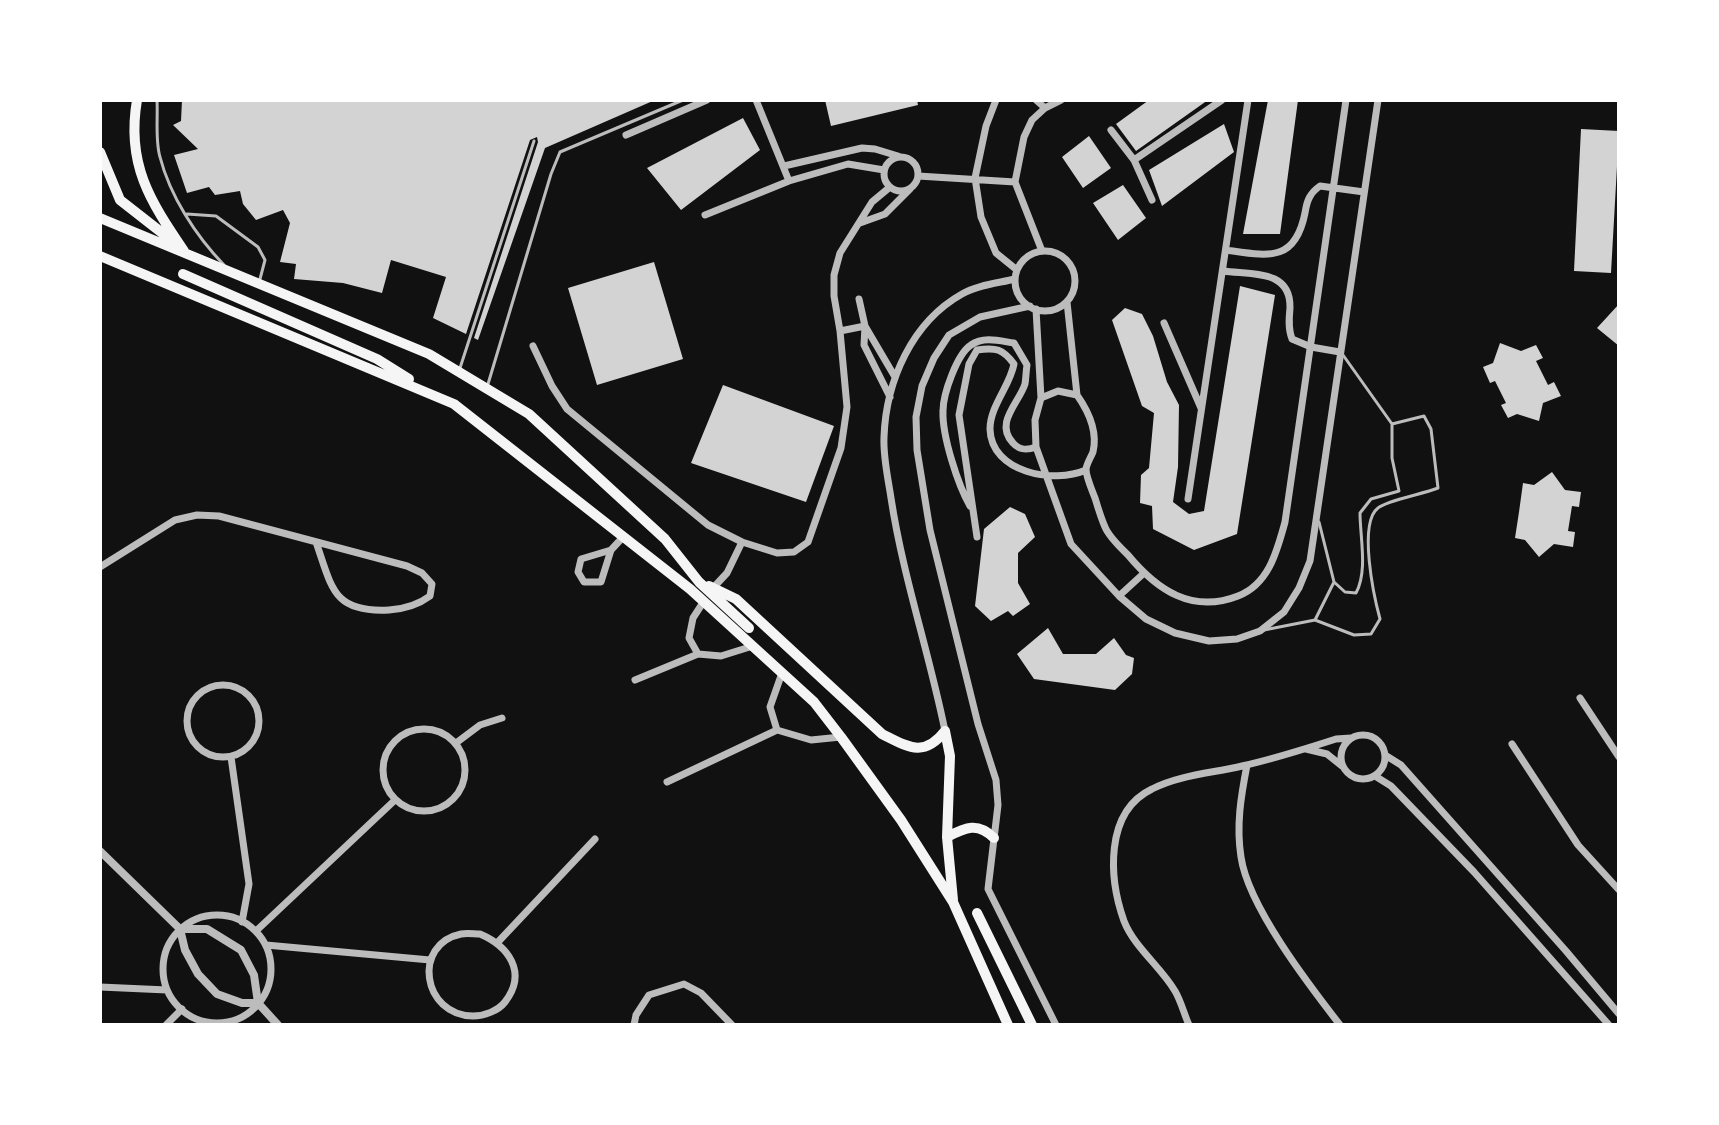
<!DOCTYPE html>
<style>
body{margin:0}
#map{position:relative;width:1719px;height:1125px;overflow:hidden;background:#111;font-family:"Noto Serif",serif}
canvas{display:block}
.frame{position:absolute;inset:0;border:102px solid #fff;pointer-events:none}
</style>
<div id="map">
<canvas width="1719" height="1125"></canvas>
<div class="frame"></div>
</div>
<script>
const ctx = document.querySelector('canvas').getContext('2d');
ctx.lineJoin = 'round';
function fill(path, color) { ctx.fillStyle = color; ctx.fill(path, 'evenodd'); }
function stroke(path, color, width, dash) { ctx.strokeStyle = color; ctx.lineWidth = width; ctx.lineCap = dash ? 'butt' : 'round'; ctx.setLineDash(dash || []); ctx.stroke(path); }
fill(new Path2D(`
 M182,100H655L545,148L478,340L474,338L538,142L537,137L530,140L466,334L433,318L446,277L391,260L382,293L343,283L294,279L296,264L280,262L290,223L283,210L256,220L243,204L240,191L215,195L209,187L187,193L174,155L198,149L173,125L181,121Z
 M825,100H917L918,105L831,126Z
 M1149,100H1208L1136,151L1116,124Z
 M1268,100H1298L1280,234H1243Z
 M743,118L760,150L681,210L647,168Z
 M1224,124L1234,152L1162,206L1149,170Z
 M1581,129L1619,131L1611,273L1574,271Z
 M1089,136L1111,168L1083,188L1062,157Z
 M1123,185L1146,218L1118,240L1093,203Z
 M654,262L683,359L597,385L568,288Z
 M1240,286L1275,295L1237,534L1194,550L1153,529L1152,506L1140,503L1141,475L1149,468L1154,413L1142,406L1112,320L1125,308L1142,314L1153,336L1167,382L1179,405L1178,467L1173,502L1189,514L1204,511Z
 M1619,304V346L1597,328Z
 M1500,343L1521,351L1536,345L1543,358L1536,361L1548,385L1554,382L1561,396L1543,403L1539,421L1517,414L1508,418L1501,405L1506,403L1495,381L1490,383L1483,367L1493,363Z
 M723,385L834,426L806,502L691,463Z
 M1552,472L1565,490L1581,492L1579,507L1572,506L1568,531L1575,532L1573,547L1554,544L1539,557L1525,540L1515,538L1519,512L1523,483L1534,485Z
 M1010,507L1025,514L1035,537L1018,553V583L1030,604L1013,616L1008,611L991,621L975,606L984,529Z
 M1048,628L1063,654H1096L1114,638L1126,655L1134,658L1132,674L1115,690L1034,679L1017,654Z`), '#d3d3d3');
stroke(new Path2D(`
 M157,100C158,118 155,140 160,157C170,196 196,236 224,265
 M187,214L216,216L258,247L265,260L260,279
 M1343,355L1392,424
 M460,368L534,141
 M488,384L551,174L560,152L683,100
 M1315,620L1334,582L1319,522
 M1264,630L1315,620L1354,635L1371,634L1380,619C1374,597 1358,523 1378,508C1387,500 1424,494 1438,488L1431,429L1424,416L1392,424V458L1399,491L1371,499L1360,513C1360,537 1368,571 1356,593L1345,592L1334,582`), '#bcbcbc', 3);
stroke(new Path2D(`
 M756,100L789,181
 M996,100L986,126L975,178L981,217L996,253L1017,270
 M1036,100L1045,108
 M1111,130L1134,160L1152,200
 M626,135L707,100
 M884 174a17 17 0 1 1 34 0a17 17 0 1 1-34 0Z
 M1134,160L1222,100
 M784,166L862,148L875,149L898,156
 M918,176L1015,182
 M705,215L789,181L848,164L884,170
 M860,223L885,214L910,189
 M1226,250C1268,256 1295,263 1305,213C1307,200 1310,193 1320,186L1364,192
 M1042,251L1015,182L1024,137L1032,120L1045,108L1061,100
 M1015 281a30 30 0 1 1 60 0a30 30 0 1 1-60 0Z
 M1223,271C1252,275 1291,269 1290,308C1289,318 1288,329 1292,339L1311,347L1340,352
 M859,299L865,326L895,377
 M1067,302L1077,395C1089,412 1098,431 1093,452C1091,457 1087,463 1086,469C1086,477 1092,490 1095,498C1098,508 1101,518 1105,527C1109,537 1120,547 1128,555C1157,590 1192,614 1238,596C1269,584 1277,551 1285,522L1346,100
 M1030,306L980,317L949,335L934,358L922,386L916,417L917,450L930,530L978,724L996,780L998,805L988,889L1056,1025
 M1036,309L1041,398L1035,420L1036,447L1071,544L1119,596L1146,619L1175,633L1209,641L1237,639L1260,631L1284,612L1299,588L1310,561L1378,100
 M1164,323L1201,408
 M840,331L865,326L864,345L890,397
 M533,346L552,386L567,409L708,525L742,542L777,553L794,552L808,542L841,448L847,407L840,331L834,296V275L840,253L872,202L890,187
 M1041,398L1058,391L1077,395
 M1188,499L1248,100
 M970,506C958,485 942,436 943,411C943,394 957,354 971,345C984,336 1000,341 1014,343L1027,365C1026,371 1026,378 1025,384C1019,403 994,423 1013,443C1020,451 1028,450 1036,447
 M977,537L959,415L969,364L977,350C996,347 1003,349 1014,364C1010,386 990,406 990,429C991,473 1054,484 1086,470
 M611,550L601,582H584L578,572L581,559L611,550L624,536
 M100,567L175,520L197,515L219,516L407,566L422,573L432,584L430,596C418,605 404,609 389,610C333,613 332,588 316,542
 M713,588L727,573L742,542
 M1119,596L1143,574
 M704,601L693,618L689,638L698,654L721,656L753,646
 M782,673L770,707L777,730L811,740L841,737
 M635,680L698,654
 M187 721a36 36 0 1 1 72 0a36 36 0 1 1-72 0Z
 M1580,698L1619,757
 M383 770a41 41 0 1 1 82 0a41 41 0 1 1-82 0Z
 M945,731C929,652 903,577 891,498C888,478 883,457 884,437C886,381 912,322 962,294C977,285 999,283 1015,279
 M1341 757a22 22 0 1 1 44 0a22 22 0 1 1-44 0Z
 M456,743L480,725L502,718
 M1512,744L1578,845L1619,890
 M1306,749L1327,754L1342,766
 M1385,755L1401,765L1566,951L1619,1014
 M231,757L249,884L242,922
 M1247,765C1241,796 1236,825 1241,857C1248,906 1309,985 1340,1025
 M1375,776L1391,786L1474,872L1609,1025
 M667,782L777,730
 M163 969a54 54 0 1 1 108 0a54 54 0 1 1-108 0Z
 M256,931L395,800
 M480,934C508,946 528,972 505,1002C498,1011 484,1016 473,1016C422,1015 412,944 461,934C467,933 474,934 480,934Z
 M498,942L595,839
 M266,945L430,960
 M100,987L167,990
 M166,1025L182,1009
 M634,1025L636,1015L649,995L684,984L701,993L732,1025
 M1189,1025C1184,1014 1181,1001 1175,991C1161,967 1134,947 1124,921C1109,879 1104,812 1152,789C1179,775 1213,773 1242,766C1274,759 1305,749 1336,739L1351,738`), '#bcbcbc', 7);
stroke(new Path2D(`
 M100,851L180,929L185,950L198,974L217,994L242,1003H258
 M180,929H207L241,950L254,975L258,1003L278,1025`), '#bcbcbc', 8);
stroke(new Path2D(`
 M137,100C126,164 150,201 184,251
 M100,152L120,200L175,243
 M100,218L429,354L529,414L665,539L699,582L749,628
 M100,256L454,404L690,589L814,702L841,737L901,820L953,902L1008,1025
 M183,274L377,359L409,379
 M709,586L736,599L882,734C908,747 924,758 945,731
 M945,731L950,756L947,837L953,900
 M947,837C966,827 978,822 994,838
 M977,913L1032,1025`), '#f5f5f5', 10);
</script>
